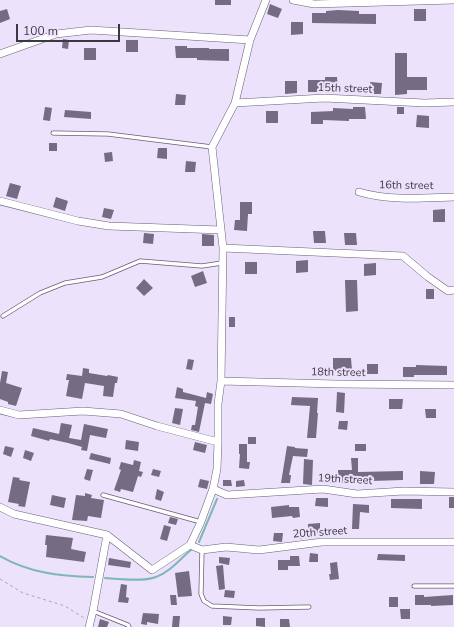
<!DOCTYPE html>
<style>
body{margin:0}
#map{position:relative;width:454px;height:627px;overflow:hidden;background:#ede2fc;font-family:"Nunito Sans",sans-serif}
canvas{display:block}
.scale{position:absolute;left:16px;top:24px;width:104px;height:18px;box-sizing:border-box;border:2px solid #3c3842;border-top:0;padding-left:5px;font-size:12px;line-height:14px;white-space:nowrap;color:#3c3842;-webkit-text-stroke:3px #ede2fc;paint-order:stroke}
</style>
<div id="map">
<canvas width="454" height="627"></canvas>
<div class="scale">100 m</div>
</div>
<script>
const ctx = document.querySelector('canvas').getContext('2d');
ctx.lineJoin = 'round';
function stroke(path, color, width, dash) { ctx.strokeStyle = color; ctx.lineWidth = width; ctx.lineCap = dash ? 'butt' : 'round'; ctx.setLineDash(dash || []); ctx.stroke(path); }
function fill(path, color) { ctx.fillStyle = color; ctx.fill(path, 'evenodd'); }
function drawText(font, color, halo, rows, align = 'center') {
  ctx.font = font + ' "Nunito Sans",sans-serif'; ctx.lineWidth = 4; ctx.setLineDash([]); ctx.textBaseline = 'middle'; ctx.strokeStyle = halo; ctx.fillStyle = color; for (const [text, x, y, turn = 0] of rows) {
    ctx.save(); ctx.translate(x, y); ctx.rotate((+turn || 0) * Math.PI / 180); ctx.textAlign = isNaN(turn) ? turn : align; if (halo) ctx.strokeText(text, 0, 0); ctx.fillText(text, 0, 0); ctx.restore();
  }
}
stroke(new Path2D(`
 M199,542L217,499
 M0,556C30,573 59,576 93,577
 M105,578C119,579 143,582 156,577C170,572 180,559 191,550`), '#7eb7b7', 2);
fill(new Path2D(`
 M215,0H231V5H215Z
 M270,4L282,9L278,18L267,14Z
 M7,9L10,19L0,23V11Z
 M414,9H426V21H414Z
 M338,10L359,11V14H376V24L312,23V13H326V11Z
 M291,22H303V34L291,35Z
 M63,39L69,40L68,49L62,48Z
 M126,40H138V52H126Z
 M175,46H187V48H209V49H229V61L197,60V58H176Z
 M84,48H96V60H84Z
 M395,53H407V77H427V90H407V94L395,95Z
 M325,77H337L338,89H323V92H308V80H325Z
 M285,81H297V93L285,94Z
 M370,82L382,83L381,94H370Z
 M176,94L186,95L185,105H175Z
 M45,107L52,108L50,121L43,120Z
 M353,107H365L366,119H349V121L323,120V124H311V112L333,111V108L353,109Z
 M397,107H404V114H397Z
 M65,110L91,112V119L64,117Z
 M266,111H278V123H266Z
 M417,115L429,116V128L416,127Z
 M49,143H57V151H49Z
 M158,148H167V159L157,158Z
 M112,152L113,161L105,162L104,153Z
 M186,161L196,162L195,172H185Z
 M10,183L21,186L17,199L6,196Z
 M56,197L68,201L65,211L53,207Z
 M240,202H252V214H248L247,231L234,230L235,220H240Z
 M104,208L114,210L111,219L102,217Z
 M445,209V222H433V210Z
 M313,231H325L326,243H314Z
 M144,233L154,234L153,244L143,243Z
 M344,233H356L357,245H345Z
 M202,234L214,235V246H202Z
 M308,260V272L296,273V261Z
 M245,262H257V274H245Z
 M376,263V275L364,276V264Z
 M203,271L207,283L195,287L191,276Z
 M144,279L153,288L144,296L136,288Z
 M345,280H357L358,311L346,312Z
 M426,289H434V299H426Z
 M229,317H235V327H229Z
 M333,358H351L352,370L333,371Z
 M188,359L194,360L192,370L186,369Z
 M367,364H378V374H367Z
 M416,365L447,366V375H414V377H403V367H416Z
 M83,368L89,369V373L107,376L108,375L118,377L117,383H115L113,397L103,396L104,386L85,383L82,399L66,396L69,380H66L67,374L82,376Z
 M2,371L8,372L6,383L22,388L16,406L8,404V402L0,399V383Z
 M177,387L183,389V392L206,398L207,392L213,394L211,404L205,403L199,432L191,430L192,425H195L198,407L195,406L196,401L175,398Z
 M337,392L345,393L344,413L336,412Z
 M292,397L318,398L317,413H318L316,438H307L310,406L291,405Z
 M389,399H403L402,409H389Z
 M175,408L183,409L180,425L172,423Z
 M425,409H436V418H426Z
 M339,421H348L347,430L338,429Z
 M61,423L72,425L69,438L81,440L84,424L108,429L106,438L90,435L87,451L81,450L82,447L68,443L50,439L49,441L31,436L33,428L59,434Z
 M248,437H256V444H248Z
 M126,440L139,442L138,451L125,449Z
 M195,442L207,445L205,453L193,450Z
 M239,444H247V462H250L249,469L239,468L240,454H239Z
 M355,444H366V451H355Z
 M5,446L14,448L11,457L3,454Z
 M287,446L295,447V448L308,449L307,457L293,456L289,475H291L290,483H281Z
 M25,450L34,453L31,461L23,458Z
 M91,453L111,458L110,464L89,459Z
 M351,458H358V472L403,471V480L371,481V479H350V483H325V475L338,476V470H352Z
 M304,459L313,460L312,485L303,484Z
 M134,460L141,462L139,471L143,472L141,477L138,476L133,492L121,489L120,492L114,490L121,470L119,469L121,462L133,465Z
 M87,469L93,470L90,481L84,479Z
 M153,469L161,471L159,477L151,475Z
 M420,471L435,472L434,484H420Z
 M13,477L20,478L19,480L30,482L25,507L18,506L19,504L8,502Z
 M200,479L209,481L207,489L198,487Z
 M223,480H231L232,486H223Z
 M244,480L245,486L236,487V481Z
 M157,489L164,492L161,501L155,499Z
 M85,493L92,495L91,498L104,500L101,518L88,516L87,521L72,520L76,495L85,496Z
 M52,495L66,498L64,508L50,505Z
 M449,497H454V508H449Z
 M316,498H328V507L315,506Z
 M391,499H422V509L391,508Z
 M353,504L369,505V513L360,512L359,529H352Z
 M289,505V507H299L300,517L293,518L292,516L272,518L271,507Z
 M170,517L178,519L176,525L168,523Z
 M320,523V533L308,534V524Z
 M164,525L171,527L167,541L160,539Z
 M294,530L303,531L302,539L293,538Z
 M274,533H283L282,542L273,541Z
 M46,535L73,538L71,549L86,552L84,562L46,557L47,545H45Z
 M310,553L318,554V562H309Z
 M378,554L405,555V561L377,560Z
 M290,556H299L300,566H288V570H278V560H290Z
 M219,557L230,558L229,565L219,563Z
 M109,558L131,562L130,568L108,565Z
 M337,562L339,579L330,580L329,574H331L330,563Z
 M223,565L225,589L219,590L216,566Z
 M189,571L192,596L178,597L175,573Z
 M121,584L127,585L126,597L129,598L128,603L118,602Z
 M225,590L235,591L234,598L224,597Z
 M170,595H176L177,605H171Z
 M415,595H424V597L453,595V605L431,606V605H415Z
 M389,597H398V607H389Z
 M400,609H410V619H401Z
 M143,613L159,614L158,624L147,622V625L141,624Z
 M173,616H180L179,627H172Z
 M223,616L232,617L231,625H223Z
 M256,618H265V627L256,626Z
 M100,619L109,622L107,627H98Z
 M280,619H289L290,627H280Z`), '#756b82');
const service = new Path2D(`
 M53,133L108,134L212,147
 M3,316L40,293L65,283L102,277L140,261L202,266L222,263
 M103,495L201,522
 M202,550L201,594L204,601L212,606L259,608L309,607
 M414,586H454
 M93,611L128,625L129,627`);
const minor = new Path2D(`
 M293,0L314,4L454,0
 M0,54L56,34L91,30L250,40
 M235,103L324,98L424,103L454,102
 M359,192C390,201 422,198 454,197
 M0,201L78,221L109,226L221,230
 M223,248L403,256L428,277L448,291L454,290
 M221,381L336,384L454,385
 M0,410L19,415L83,411L121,414L157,426L218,442
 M213,489L227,495L323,489L357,494L404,491L454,492
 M0,507L14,514L107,535L152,570L190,545L200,524L213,489L217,469L218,442V404L221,381L223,248L212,147L235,103L250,40L266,0
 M190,545L202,550L226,547L259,550L322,542H454
 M89,627L93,611L107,535`);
stroke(service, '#695f75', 5);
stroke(minor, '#695f75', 8);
stroke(new Path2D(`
 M0,579L23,593L65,606L84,618`), '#aca4b8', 1, [3, 3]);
stroke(service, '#fff', 3.5);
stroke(minor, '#fff', 7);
drawText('11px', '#3c3842', '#ede2fc', [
 ["15th street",345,89,2],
 ["16th street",406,186,1],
 ["18th street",338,373,1],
 ["19th street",345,480,3],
 ["20th street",320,533,-4]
]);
</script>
